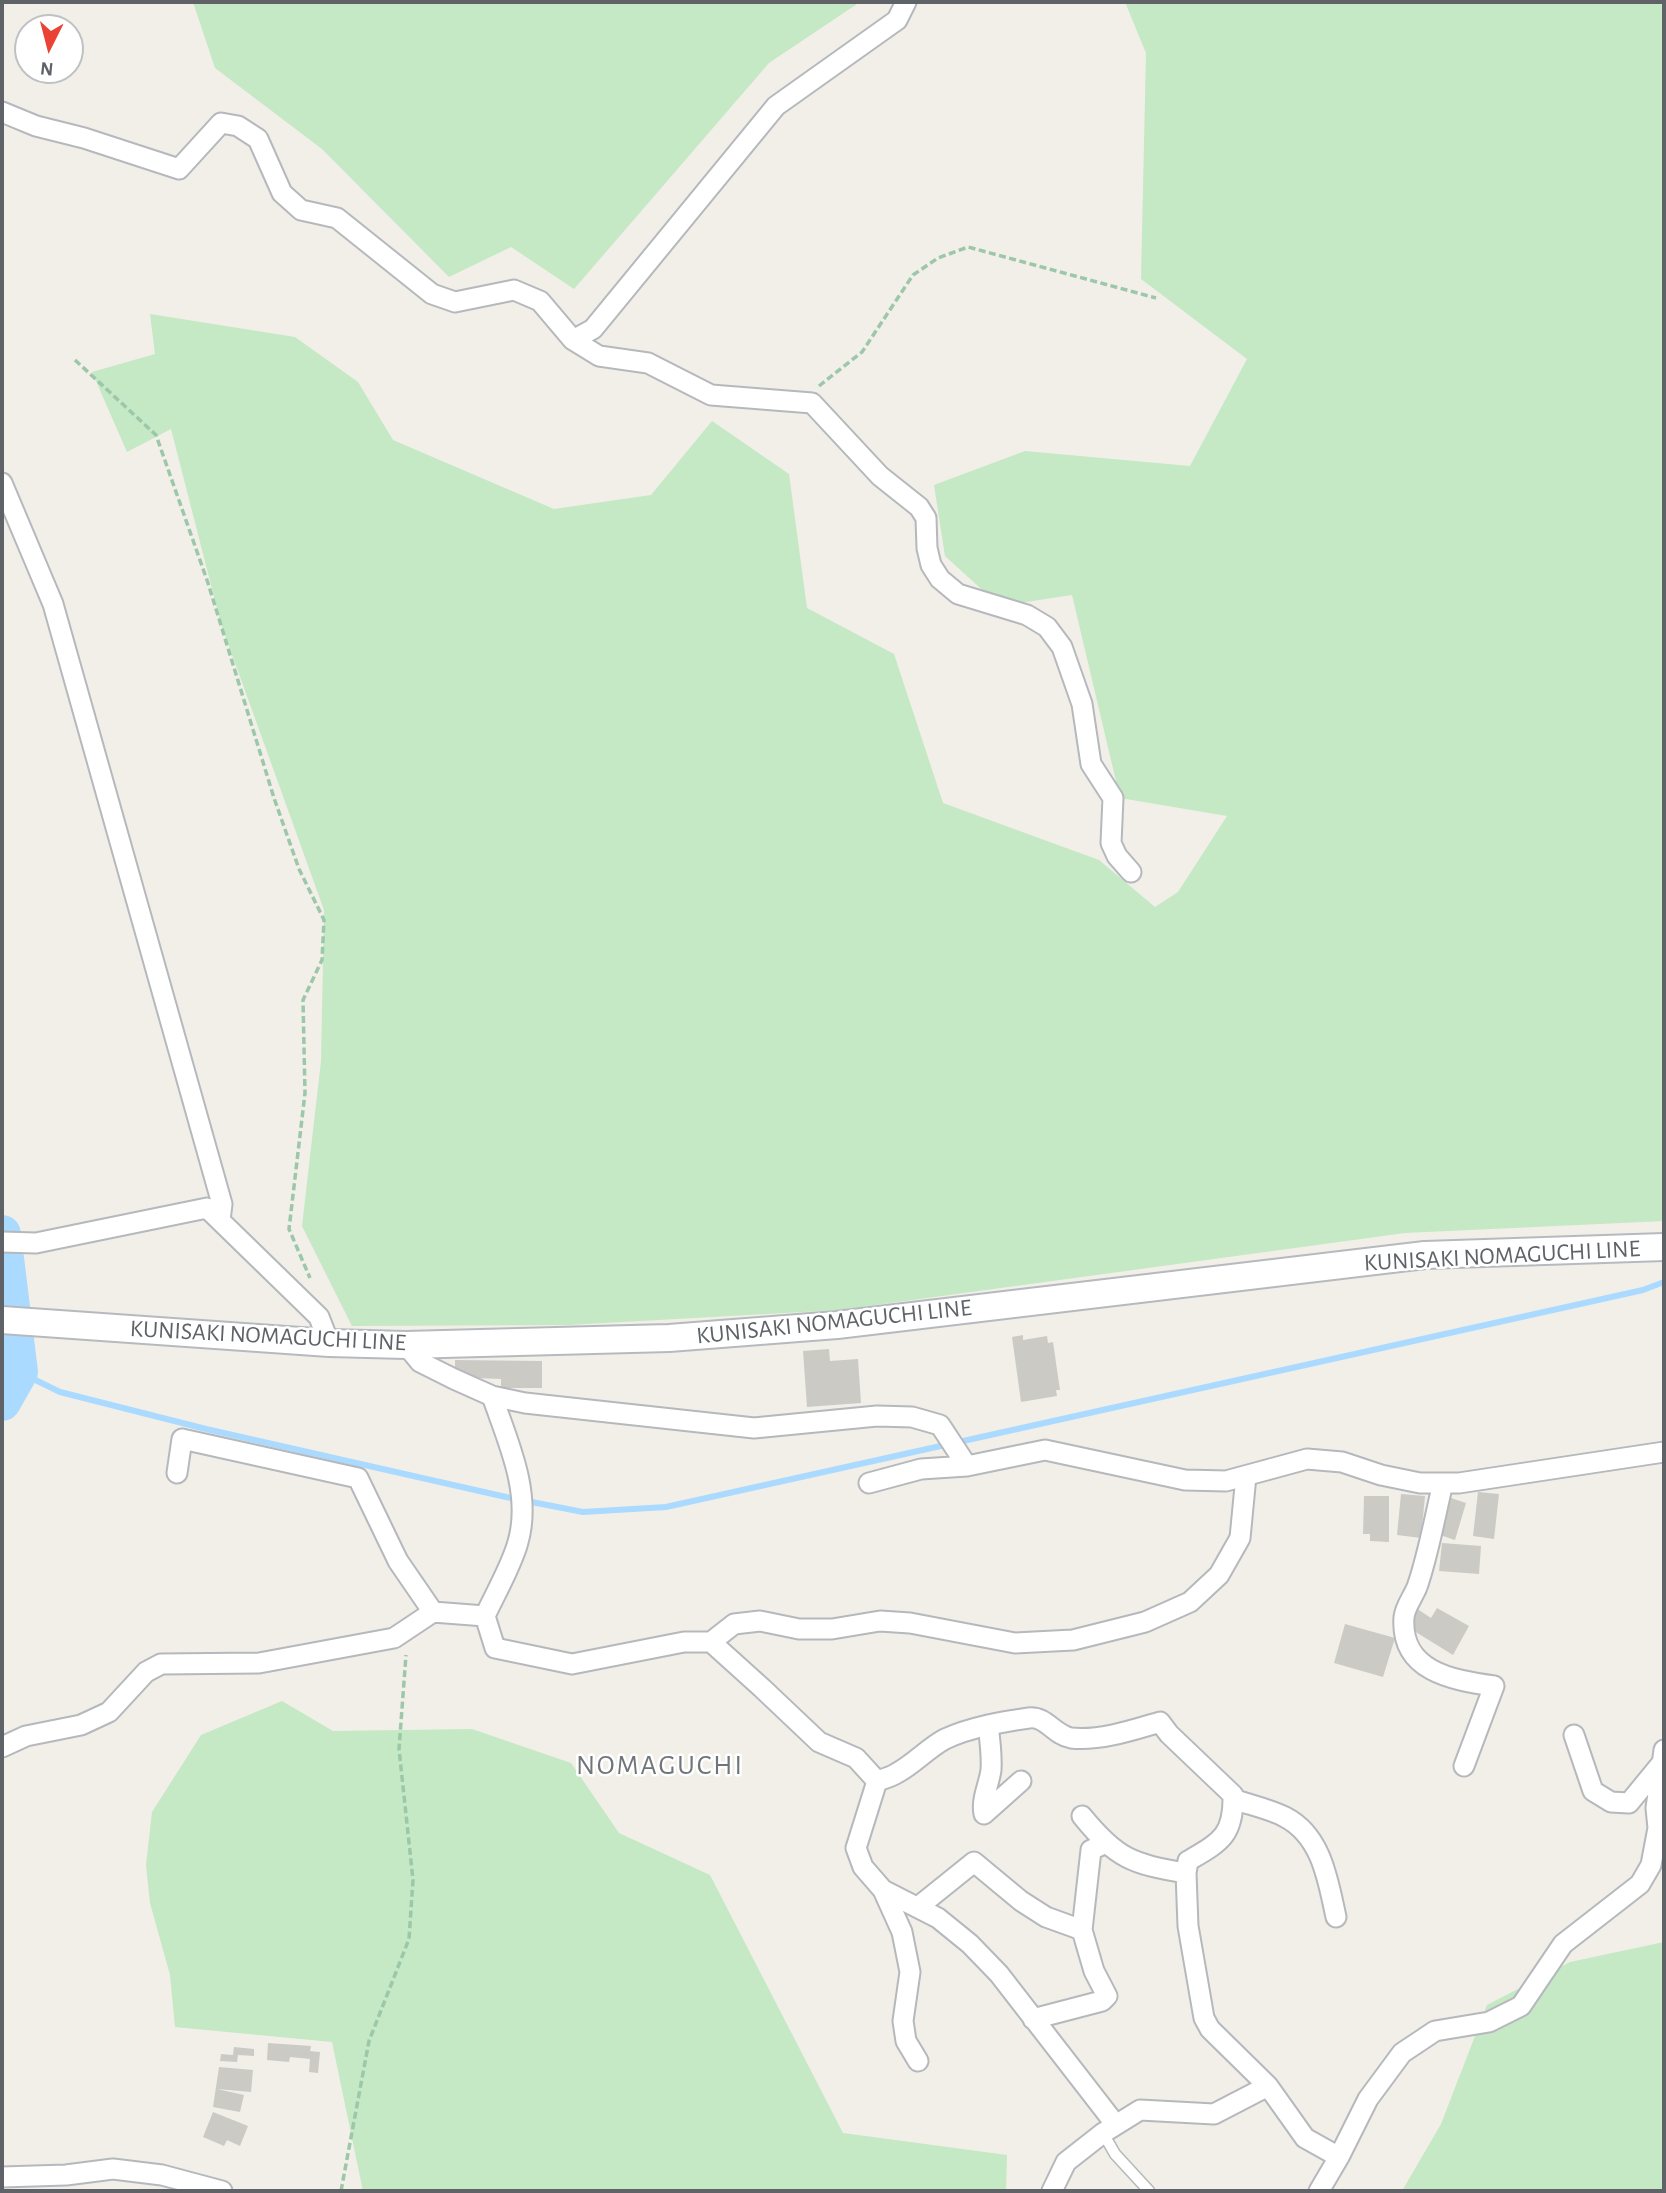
<!DOCTYPE html>
<style>
body{margin:0}
#map{position:relative;width:1666px;height:2193px;overflow:hidden;background:#f1efe8;font-family:"Alegreya Sans",sans-serif}
canvas{display:block}
.frame{position:absolute;inset:0;border:4px solid #5f6368;pointer-events:none}
.north{position:absolute;left:14px;top:14px;width:70px;height:70px;box-sizing:border-box;background:#fff;border:2px solid #bfc1c3;border-radius:50%;rotate:186deg;font-size:19px;font-weight:700;line-height:28px;text-align:center;color:#5f6368}
.north::after{content:'';display:block;margin:auto;width:24px;height:32px;background:#ea4335;clip-path:polygon(50% 0,100% 100%,50% 72%,0 100%)}
</style>
<div id="map">
<canvas width="1666" height="2193"></canvas>
<div class="frame"></div>
<div class="north">N</div>
</div>
<script>
const ctx = document.querySelector('canvas').getContext('2d');
ctx.lineJoin = 'round';
function fill(path, color) { ctx.fillStyle = color; ctx.fill(path, 'evenodd'); }
function stroke(path, color, width, dash) { ctx.strokeStyle = color; ctx.lineWidth = width; ctx.lineCap = dash ? 'butt' : 'round'; ctx.setLineDash(dash || []); ctx.stroke(path); }
function drawText(font, color, halo, rows, align = 'center') {
  ctx.font = font + ' "Alegreya Sans",sans-serif'; ctx.lineWidth = 5; ctx.setLineDash([]); ctx.textBaseline = 'middle'; ctx.strokeStyle = halo; ctx.fillStyle = color; for (const [text, x, y, turn = 0] of rows) {
    ctx.save(); ctx.translate(x, y); ctx.rotate((+turn || 0) * Math.PI / 180); ctx.textAlign = isNaN(turn) ? turn : align; if (halo) ctx.strokeText(text, 0, 0); ctx.fillText(text, 0, 0); ctx.restore();
  }
}
fill(new Path2D(`
 M193,2H860L769,63L574,289L511,247L449,277L322,149L215,68Z
 M1125,2H1664V1221L1405,1233L839,1310L568,1325L352,1326L302,1226L321,1061L324,910L221,624L171,429L127,452L92,372L155,354L150,314L295,337L358,382L393,440L554,509L651,495L712,421L789,474L807,608L894,654L943,803L1099,860L1155,907L1178,892L1227,816L1120,798L1072,595L1000,606L945,556L934,485L1025,451L1190,466L1247,359L1141,279L1146,53Z
 M282,1701L333,1731L472,1729L571,1763L619,1833L710,1875L843,2133L1007,2155L1006,2191H363L332,2042L175,2027L170,1975L150,1903L146,1865L152,1812L201,1735Z
 M1664,1942V2191H1402L1441,2124L1487,2005L1570,1962Z`), '#c5e8c5');
stroke(new Path2D(`
 M19,1372L60,1392L206,1429L506,1497L583,1512L666,1507L1643,1290L1664,1282`), '#aadaff', 6);
stroke(new Path2D(`
 M2,1234L19,1372L2,1402`), '#aadaff', 38);
fill(new Path2D(`
 M1023,1335V1340L1047,1336L1048,1343L1053,1342L1060,1390H1056L1057,1396L1021,1402L1012,1337Z
 M829,1349L830,1361L858,1359L861,1403L807,1407L803,1351Z
 M455,1360L542,1361V1388H501V1379L475,1378L455,1371Z
 M1478,1492L1499,1494L1494,1539L1473,1536Z
 M1401,1494L1425,1496L1421,1538L1397,1535Z
 M1364,1496H1389V1542L1370,1541V1534H1363Z
 M1448,1497L1466,1503L1455,1540L1437,1534Z
 M1442,1543L1481,1546L1479,1574L1439,1571Z
 M1416,1608L1431,1618L1437,1608L1469,1626L1453,1655L1406,1626Z
 M1345,1624L1395,1638L1383,1677L1334,1663Z
 M268,2043L311,2046L310,2051L320,2052L318,2073L309,2072L310,2059L290,2057L289,2062L267,2060Z
 M234,2047L254,2049V2056L238,2055L237,2062L220,2061L221,2054L233,2055Z
 M219,2067L253,2070L251,2092L217,2089L244,2095L240,2112L213,2107Z
 M213,2112L248,2126L240,2146L227,2140L224,2146L203,2137Z`), '#cccac5');
const lane = new Path2D(`
 M1103,2133L1115,2154L1149,2191`);
const street = new Path2D(`
 M2,112L36,126L84,138L179,169L221,123L238,126L258,139L282,193L301,210L337,218L432,294L455,302L514,290L540,301L573,340L599,356L648,363L711,395L812,403L880,476L919,507L926,518L927,548L931,565L940,579L958,594L1027,615L1047,627L1062,647L1082,704L1091,764L1113,798L1111,843L1117,856L1131,872
 M573,340L593,329L776,106L897,20L906,2
 M2,483L53,604L222,1204L220,1220
 M2,1242L36,1243L207,1208L319,1317L329,1343
 M406,1345L420,1362L454,1379L492,1396L525,1403L754,1428L877,1416L912,1417L940,1425L967,1466
 M492,1396C508,1442 532,1493 518,1542C512,1565 495,1594 485,1616L495,1648L572,1664L684,1642H711L734,1624L760,1621L799,1629H832L880,1621L910,1623L1015,1643L1073,1640L1145,1622L1190,1602L1219,1575L1240,1538L1246,1476
 M177,1473L182,1439L358,1478L398,1561L433,1612
 M869,1483L921,1469L967,1466L1045,1450L1185,1480L1226,1481L1307,1459L1342,1462L1381,1475L1420,1483H1459L1664,1452
 M1443,1483C1435,1516 1428,1556 1417,1587C1413,1597 1405,1607 1404,1617C1400,1671 1451,1680 1494,1686L1464,1766
 M711,1642L762,1688L819,1742L856,1758L877,1781L856,1848L863,1867L883,1890L902,1932L910,1972L903,2021L906,2041L918,2061
 M988,1725C990,1740 992,1755 991,1770C989,1785 981,1799 984,1814L1021,1781
 M1574,1735L1593,1791L1611,1802L1629,1803L1661,1764
 M2,1747L26,1736L81,1725L109,1712L146,1672L161,1664L259,1663L394,1638L433,1612L485,1616
 M877,1781C883,1779 891,1777 897,1773C914,1764 928,1748 945,1739C971,1727 1001,1722 1029,1718C1046,1716 1054,1735 1071,1738C1100,1741 1133,1730 1160,1722L1169,1734L1233,1795C1234,1836 1220,1842 1188,1861L1186,1873
 M1233,1799C1250,1805 1270,1809 1285,1817C1322,1836 1328,1881 1336,1917
 M1082,1816C1117,1859 1132,1864 1186,1873L1188,1926L1204,2018L1210,2029L1268,2086
 M883,1890L938,1918L970,1944L999,1974L1116,2125
 M918,1907L974,1862L1021,1901L1046,1917L1082,1930
 M1033,2019L1102,2001L1107,1996L1094,1971L1082,1930L1091,1850L1106,1843
 M2,2177L66,2175L113,2169L162,2175L222,2191
 M1052,2191L1066,2162L1103,2133L1140,2110L1214,2114L1268,2086L1305,2138L1339,2157L1368,2099L1402,2053L1435,2031L1489,2022L1521,2006L1563,1944L1640,1884L1651,1865L1658,1828L1656,1808L1664,1750
 M1319,2191L1339,2157`);
const secondary = new Path2D(`
 M2,1320L329,1343L406,1345L669,1338L837,1325L1425,1255L1664,1247`);
stroke(lane, '#b5b8bc', 13);
stroke(street, '#b5b8bc', 23);
stroke(secondary, '#b6babf', 30);
stroke(new Path2D(`
 M75,360L156,435L208,583L274,798L299,869L324,920L322,960L303,1000L305,1093L289,1229L310,1278
 M819,386L862,352L913,275L938,258L968,247L1156,298
 M341,2191L369,2041L409,1939L413,1880L399,1749L406,1655`), '#9cc7a9', 3.5, [7, 3.5]);
stroke(lane, '#fff', 10);
stroke(street, '#fff', 19);
stroke(secondary, '#fff', 26);
drawText('24px', '#5f6368', '#fff', [
 ["KUNISAKI NOMAGUCHI LINE",1502,1256,-3],
 ["KUNISAKI NOMAGUCHI LINE",834,1322,-6],
 ["KUNISAKI NOMAGUCHI LINE",268,1336,3]
]);
ctx.letterSpacing = '2px';
drawText('28px', '#70757a', '#fff', [
 ["NOMAGUCHI",660,1766]
]);
ctx.letterSpacing = '0px';
</script>
